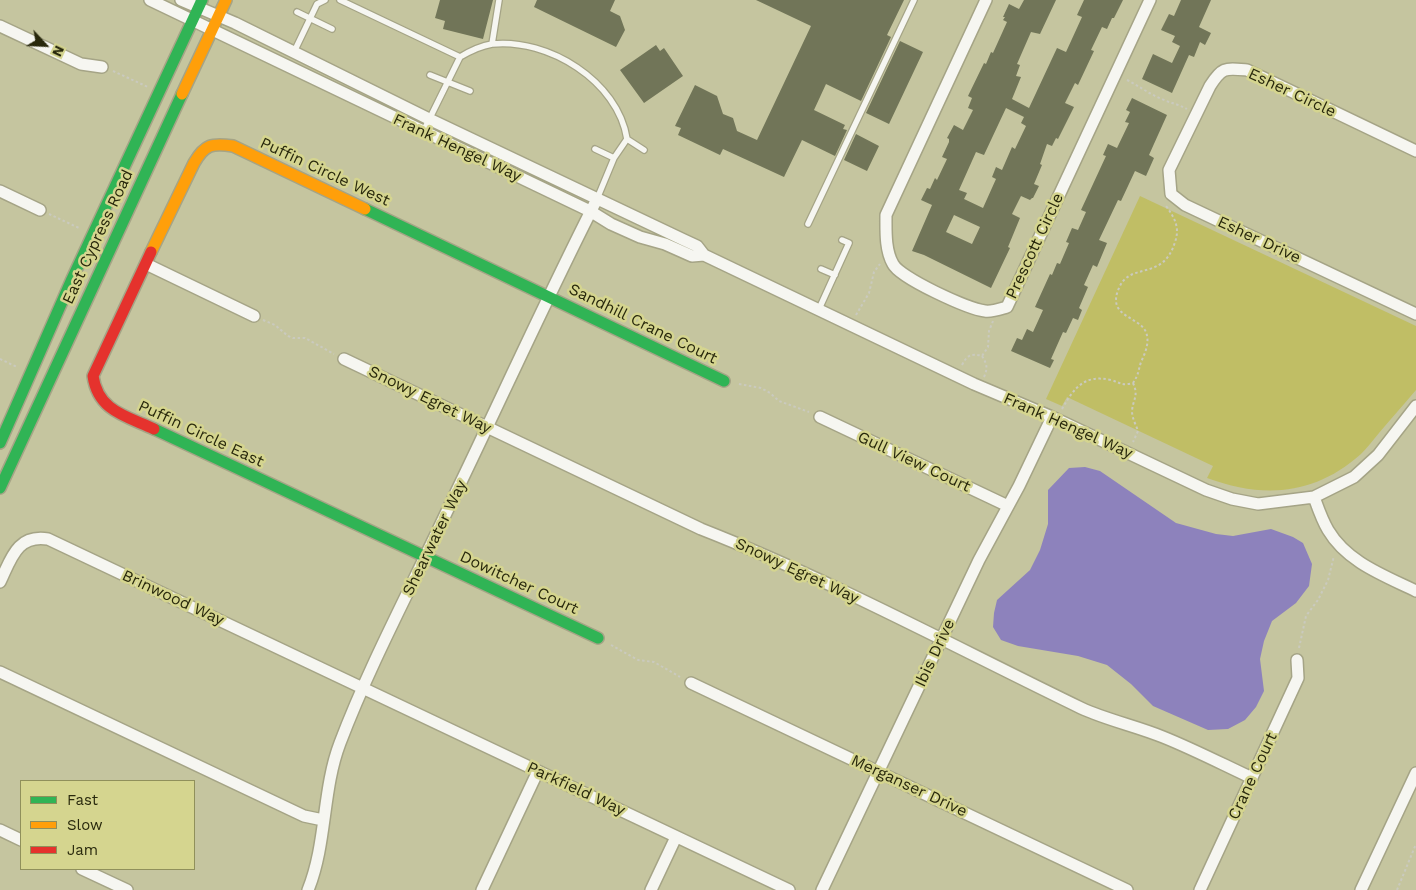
<!DOCTYPE html>
<style>
body{margin:0}
#map{position:relative;width:1416px;height:890px;overflow:hidden;background:#c5c59f;font-family:"Work Sans",sans-serif}
canvas{display:block}
.legend{position:absolute;left:20px;top:780px;width:175px;height:90px;box-sizing:border-box;background:#d5d58f;border:1px solid #90905b;margin:0;padding:6px 9px;list-style:none;font-size:15px;color:#28280c}
.legend li{display:flex;align-items:center;gap:10px;height:25px}
.legend b{width:25px;border:1px solid #90905b}
.north{position:absolute;left:20px;top:20px;width:50px;height:50px;-webkit-text-stroke:4px #d5d58f;paint-order:stroke;rotate:115deg;font-size:14px;font-weight:700;line-height:20px;text-align:center;color:#28280c}
.north::after{content:'';display:block;margin:auto;width:18px;height:22px;background:#28280c;clip-path:polygon(50% 0,100% 100%,50% 72%,0 100%)}
</style>
<div id="map">
<canvas width="1416" height="890"></canvas>
<ul class="legend">
<li><b style="height:6px;background:#30b455"></b>Fast</li>
<li><b style="height:6px;background:#ff9f0a"></b>Slow</li>
<li><b style="height:6px;background:#e5322d"></b>Jam</li>
</ul>
<div class="north">N</div>
</div>
<script>
const ctx = document.querySelector('canvas').getContext('2d');
ctx.lineJoin = 'round';
function fill(path, color) { ctx.fillStyle = color; ctx.fill(path, 'evenodd'); }
function stroke(path, color, width, dash) { ctx.strokeStyle = color; ctx.lineWidth = width; ctx.lineCap = dash ? 'butt' : 'round'; ctx.setLineDash(dash || []); ctx.stroke(path); }
function drawText(font, color, halo, rows, align = 'center') {
  ctx.font = font + ' "Work Sans",sans-serif'; ctx.lineWidth = 5; ctx.setLineDash([]); ctx.textBaseline = 'middle'; ctx.strokeStyle = halo; ctx.fillStyle = color; for (const [text, x, y, turn = 0] of rows) {
    ctx.save(); ctx.translate(x, y); ctx.rotate((+turn || 0) * Math.PI / 180); ctx.textAlign = isNaN(turn) ? turn : align; if (halo) ctx.strokeText(text, 0, 0); ctx.fillText(text, 0, 0); ctx.restore();
  }
}
fill(new Path2D(`
 M1140,196L1416,326V390C1404,404 1391,419 1379,433C1373,440 1367,448 1361,454C1315,495 1264,499 1207,478L1213,466L1067,397L1062,406L1046,399Z`), '#c0be65');
fill(new Path2D(`
 M1085,467L1100,471L1176,523L1216,534L1233,536L1271,529L1293,537L1303,543L1312,564L1309,586L1296,603L1272,621L1264,641L1260,659L1264,691L1256,707L1245,720L1228,729L1208,730L1153,706L1131,684L1107,665L1078,656L1018,646L1001,640L993,627L994,613L997,600L1030,570L1040,550L1048,524V490L1069,468Z`), '#8d82bc');
fill(new Path2D(`
 M440,0H493L483,39L443,29L445,21L435,18Z
 M537,0H615L610,11L620,16L625,30L616,47L534,7Z
 M756,0H904L887,35L891,37L861,101L826,84L814,110L845,125L843,129L847,130L835,156L802,140L784,177L723,149L720,155L678,135L681,128L675,126L695,85L717,96L723,114L733,118L737,131L757,140L811,26Z
 M1024,0H1056L1040,34L1031,32L1017,64L1020,65L1016,76L1021,77L1012,99L1029,108L1057,48L1066,52L1082,17L1077,15L1084,0H1123L1114,18H1112L1107,29L1102,27L1091,50L1094,51L1078,85L1075,83L1065,103L1074,107L1058,139L1056,138L1052,146L1047,144L1040,164L1042,165L1034,184L1039,186L1033,198H1032L1030,200L1021,196L1012,214L1020,218L1008,247L1010,248L991,288L924,255L912,251L932,205L921,200L927,188L930,189L935,178L937,180L947,159L942,157L949,142V139L947,138L954,125L963,130L973,110L968,108L972,98L968,96L984,63L986,64L991,52L993,53L1007,22L1003,20L1005,17H1003L1009,4L1019,9ZM1006,108L1024,117L1021,123L1026,126L1015,149L1012,147L1002,170L996,167L992,177L996,179L983,208L964,199L967,193L959,190L976,152L984,155ZM954,215L980,227L972,244L946,232Z
 M1181,0H1211L1199,27L1211,33L1205,45L1200,42L1194,57L1189,55L1172,93L1142,79L1153,54L1172,63L1180,46L1172,42L1175,36L1161,30L1169,14L1174,16Z
 M900,41L923,52L889,124L866,113Z
 M656,45L660,51L664,48L683,76L644,103L620,70Z
 M1132,98L1167,115L1149,155L1154,158L1146,176L1135,171L1121,201L1118,200L1099,240L1107,243L1097,267L1093,265L1084,285L1088,287L1079,308L1082,310L1078,320L1073,318L1066,333L1063,332L1051,359L1054,360L1050,368L1011,351L1017,338L1022,340L1027,329L1033,332L1043,310L1035,307L1050,274L1052,275L1057,263L1060,264L1069,243L1066,242L1072,228L1078,230L1086,212L1081,210L1106,156L1103,155L1108,144L1117,148L1129,123L1125,122L1130,112L1126,110Z
 M856,134L879,146L867,171L844,160Z`), '#717558');
const lane = new Path2D(`
 M340,0L460,57C470,51 480,46 492,44C548,38 618,81 627,139L614,158L597,199
 M297,12L332,29
 M492,44L499,0
 M294,52L317,4L325,0
 M430,75L470,91
 M423,132L460,57
 M627,139L644,150
 M595,149L614,158
 M808,224L914,0
 M821,269L835,275
 M819,309L849,243L842,240`);
const street = new Path2D(`
 M150,0L590,211L611,224L640,237L665,244L692,256L704,255
 M181,0L235,23L429,119L684,240L697,246L704,255L974,384L1052,417L1206,490L1232,499L1258,504L1314,497L1354,477L1378,455L1416,406
 M986,0L886,215C886,231 885,250 893,264C900,278 968,309 985,311C992,312 1000,309 1007,307L1150,0
 M0,26L81,64L102,67
 M1416,151L1247,70C1225,68 1222,67 1210,86L1169,170L1171,194L1185,205L1416,314
 M0,191L40,210
 M146,264L254,316
 M344,359L701,529C831,580 955,647 1081,708C1107,720 1136,726 1163,737C1193,749 1222,764 1252,778
 M820,417L1008,506
 M1314,497C1318,508 1322,520 1328,530C1347,562 1383,575 1416,591
 M0,582C11,559 17,534 48,539L789,890
 M0,672L304,816L323,820
 M691,683L1127,890
 M0,830L21,840
 M82,869L127,890
 M308,890C327,843 322,790 340,743C370,664 412,586 448,509C498,406 545,301 597,199
 M482,890L538,771
 M651,890L676,837
 M822,890L979,560L1019,486L1052,417
 M1200,890L1298,678L1297,660
 M1361,890L1416,773`);
const fast = new Path2D(`
 M365,209L724,381
 M154,429L598,638
 M0,443L72,279L202,0
 M0,488L182,94`);
const slow = new Path2D(`
 M182,94L226,0
 M151,252L194,163C205,144 212,143 233,146L365,209`);
const jam = new Path2D(`
 M151,252L93,376C98,411 126,416 154,429`);
stroke(lane, '#a5a486', 8);
stroke(street, '#a5a486', 14);
stroke(fast, '#a5a486', 14);
stroke(slow, '#a5a486', 14);
stroke(jam, '#a5a486', 14);
stroke(new Path2D(`
 M113,71L148,87
 M1127,80C1139,86 1149,94 1162,99C1170,103 1178,104 1187,109
 M49,214L79,228
 M856,315L869,293L874,272L880,264
 M263,320L275,325L288,336L293,338H305L334,354
 M982,356C987,364 988,368 984,377
 M0,359L17,367
 M962,365C967,355 972,353 982,356L988,347L989,331L993,321
 M1133,383C1139,396 1133,399 1132,411C1132,418 1136,425 1138,431L1133,442
 M739,384L761,388L770,393L779,401L809,412
 M1062,409C1074,388 1084,374 1111,380C1121,383 1122,386 1133,383C1139,374 1138,371 1141,362C1145,353 1150,343 1146,332C1139,316 1106,317 1119,288C1130,261 1163,282 1175,242C1180,228 1175,218 1166,206
 M611,645L638,660L654,662L680,677
 M1299,648L1306,616L1318,600L1328,580L1334,556
 M1397,890L1416,844`), '#cacabe', 2, [2.5, 2.5]);
stroke(lane, '#f6f6f1', 5.5);
stroke(street, '#f6f6f1', 11);
stroke(fast, '#30b455', 11);
stroke(slow, '#ff9f0a', 11);
stroke(jam, '#e5322d', 11);
drawText('16px', '#28280c', '#d5d58f', [
 ["Esher Circle",1292,93,25],
 ["Frank Hengel Way",457,148,25],
 ["Puffin Circle West",325,172,25],
 ["East Cypress Road",98,237,-65],
 ["Esher Drive",1259,240,25],
 ["Prescott Circle",1035,246,-65],
 ["Sandhill Crane Court",643,324,26],
 ["Snowy Egret Way",430,400,26],
 ["Frank Hengel Way",1068,426,24],
 ["Puffin Circle East",201,434,25],
 ["Gull View Court",914,462,25],
 ["Shearwater Way",435,538,-64],
 ["Snowy Egret Way",797,571,25],
 ["Dowitcher Court",519,583,25],
 ["Brinwood Way",173,598,25],
 ["Ibis Drive",935,653,-65],
 ["Crane Court",1253,776,-65],
 ["Merganser Drive",909,786,25],
 ["Parkfield Way",576,789,25]
]);
</script>
